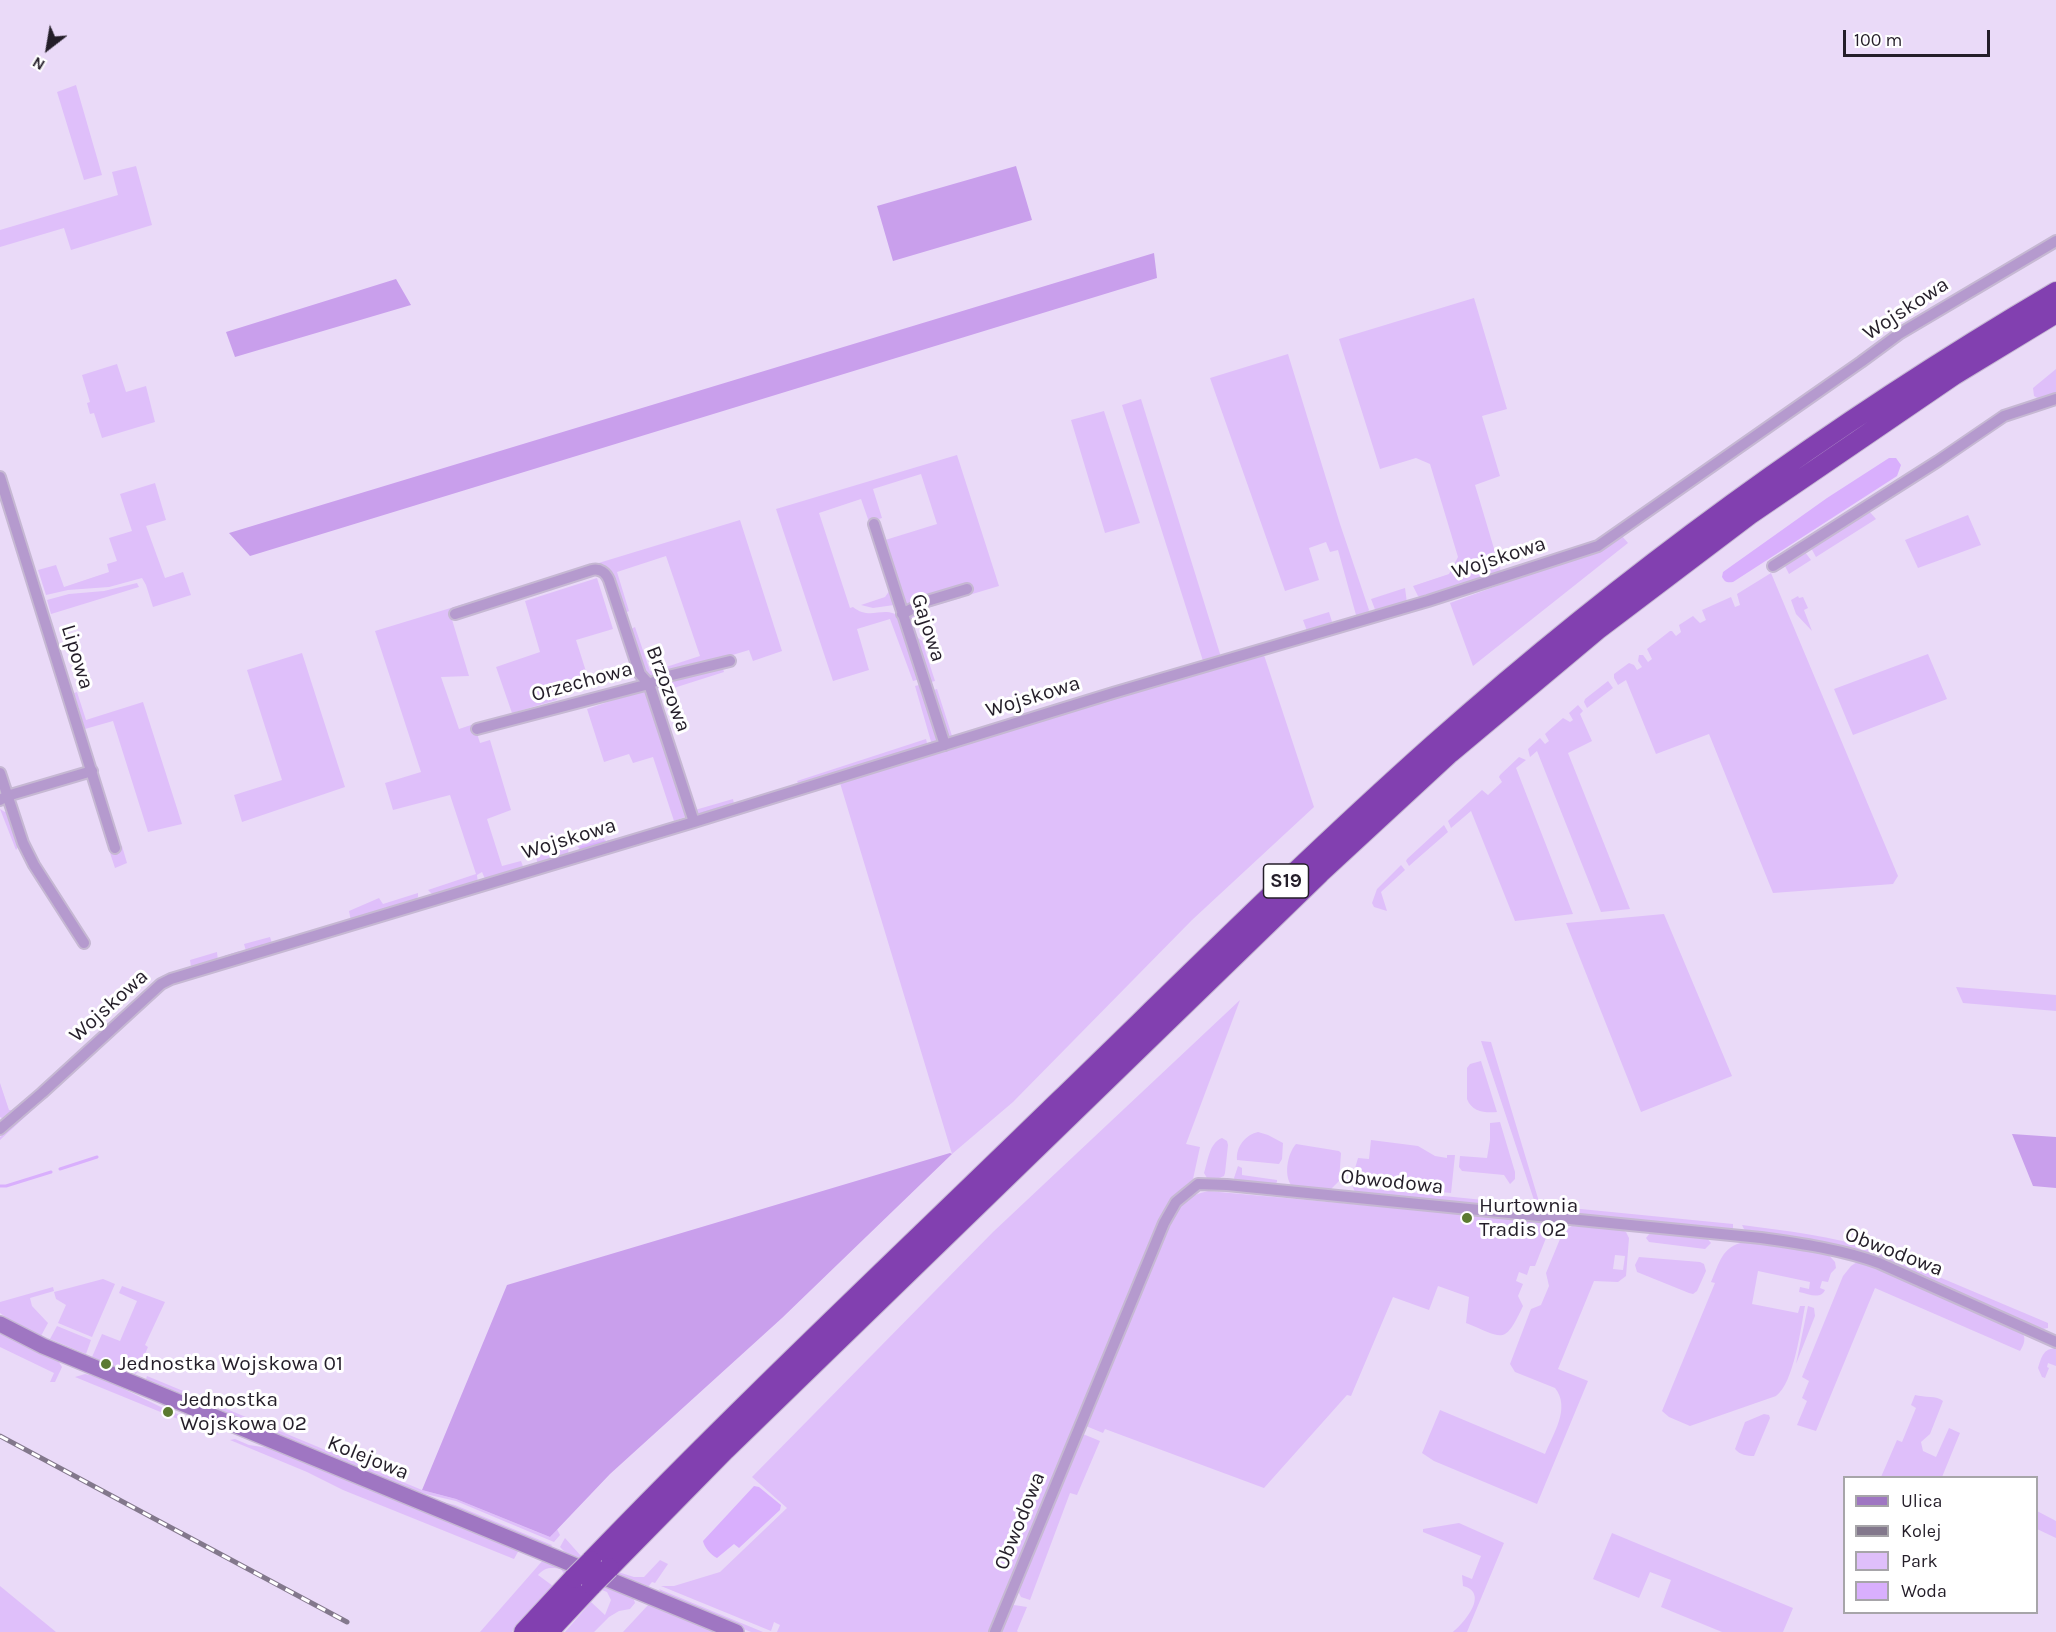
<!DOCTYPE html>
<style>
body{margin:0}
#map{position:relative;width:2056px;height:1632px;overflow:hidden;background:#eadaf8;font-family:Karla,sans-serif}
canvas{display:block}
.legend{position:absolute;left:1843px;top:1476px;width:195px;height:138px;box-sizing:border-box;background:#fff;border:2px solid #a7a5a9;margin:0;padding:8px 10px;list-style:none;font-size:18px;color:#241e29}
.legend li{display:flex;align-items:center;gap:12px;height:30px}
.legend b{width:30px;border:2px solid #a7a5a9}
.north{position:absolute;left:18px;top:18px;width:60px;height:60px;-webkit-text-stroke:4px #fff;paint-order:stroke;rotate:211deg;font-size:16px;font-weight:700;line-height:24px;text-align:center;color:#241e29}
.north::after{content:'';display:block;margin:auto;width:21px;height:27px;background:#241e29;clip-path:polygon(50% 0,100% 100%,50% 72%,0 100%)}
.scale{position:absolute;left:1843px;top:30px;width:147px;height:27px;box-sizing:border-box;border:3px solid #241e29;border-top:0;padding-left:8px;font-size:18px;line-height:21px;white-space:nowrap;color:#241e29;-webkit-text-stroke:4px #fff;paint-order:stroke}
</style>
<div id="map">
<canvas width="2056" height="1632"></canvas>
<ul class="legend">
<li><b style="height:8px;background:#9f76c2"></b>Ulica</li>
<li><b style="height:8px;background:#83788c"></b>Kolej</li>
<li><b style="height:16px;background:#dfbffa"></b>Park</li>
<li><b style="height:16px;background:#d9affd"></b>Woda</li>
</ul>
<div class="north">N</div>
<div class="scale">100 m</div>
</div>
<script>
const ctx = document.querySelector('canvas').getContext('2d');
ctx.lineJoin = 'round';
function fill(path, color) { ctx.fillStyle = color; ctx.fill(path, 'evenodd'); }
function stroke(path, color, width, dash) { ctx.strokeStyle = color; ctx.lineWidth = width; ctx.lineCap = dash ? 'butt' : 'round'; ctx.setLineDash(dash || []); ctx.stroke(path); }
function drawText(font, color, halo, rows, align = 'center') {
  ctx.font = font + ' Karla,sans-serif'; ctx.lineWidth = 6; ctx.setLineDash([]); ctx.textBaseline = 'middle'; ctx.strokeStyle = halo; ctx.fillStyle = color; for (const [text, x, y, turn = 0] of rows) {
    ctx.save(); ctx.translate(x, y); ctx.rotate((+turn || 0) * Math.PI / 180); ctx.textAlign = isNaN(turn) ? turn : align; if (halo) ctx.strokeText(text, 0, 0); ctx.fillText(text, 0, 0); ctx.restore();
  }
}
fill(new Path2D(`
 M76,85L102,175L84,180L57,92Z
 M136,166L152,225L71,250L64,228L0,247V230L118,195L112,172Z
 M1474,298L1507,409L1482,416L1500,476L1475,485L1501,572L1498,575L1421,598L1418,596L1413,586L1449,574L1458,557L1430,464L1416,458L1380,469L1339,339Z
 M1288,354L1340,524L1369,610L1366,615L1340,623V621L1356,615L1338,550L1330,552L1326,542L1309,548L1319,580L1285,591L1210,378Z
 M117,364L126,392L146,386L155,422L102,438L94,413L90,414L87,403L90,402L82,375Z
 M2056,369V395L2039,399L2034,396L2033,388Z
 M1141,399L1221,657L1203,661L1122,405Z
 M1104,411L1140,523L1105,533L1071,420Z
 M957,455L999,586L969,595L967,588L904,606L882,541L937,524L921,474L873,489L882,518L869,522L861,499L819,513L850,608L853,607C871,622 886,603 901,619L920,679L913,681L890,619L857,629L869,670L833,681L776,509Z
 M155,483L166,520L146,526L165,578L183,572L191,595L153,607L146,585L142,578L109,587L68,590L46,595L38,570L56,565L64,587L109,572L107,564L117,561L109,538L132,531L120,494Z
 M1869,511L1876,519L1816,557L1811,548Z
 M1968,515L1981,545L1918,568L1905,540Z
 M740,520L782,651L753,661L749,650L703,664L671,672L668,670L666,667L700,656L666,556L617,572L629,611L623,614L598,567L450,613L469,676L441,677L459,729L474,724L480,743L490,740L511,810L487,819L502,866L521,861L524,869L486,881L482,872L477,875L478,884L433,895L428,890L476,874L450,795L393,810L385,783L421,772L375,631Z
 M1622,536L1628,543L1473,666L1450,603L1604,547Z
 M1805,552L1811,560L1789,574L1785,566L1787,563Z
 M1771,573L1898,876L1893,884L1773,893L1709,734L1656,754L1626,680L1618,685L1614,678V674L1629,663L1634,665L1637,670L1642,667L1638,661L1639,655H1643L1648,662L1652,659L1647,649L1670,631H1672L1676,636L1681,632L1679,625L1693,616L1700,623L1706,620L1702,610L1731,597L1735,607L1740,605L1737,594Z
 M597,578L613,629L576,640L590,684L556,695L557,700L512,713L496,667L540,652L525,601Z
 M137,583L139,587L51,614L47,600L69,594L104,591Z
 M1405,588L1407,603L1376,612L1371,599Z
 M890,590L894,605L873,608L861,605L885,597Z
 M957,594L961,598L920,610L915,620L917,627L912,628L909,618L912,613Z
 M1798,596L1799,598L1803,597L1808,608L1804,610L1812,631L1796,614L1791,600Z
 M1329,612L1333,625L1307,631L1303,620Z
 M635,627L650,671L659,669L660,671L652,678L646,676L630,633L631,629Z
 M916,636L922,641L935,681L928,683L914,638Z
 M1263,652L1314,807L1192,920L1013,1102L952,1154L840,783Z
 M302,653L345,787L242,822L234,795L282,780L247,670Z
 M1928,654L1947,699L1853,735L1834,689Z
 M722,666L724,672L658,693L666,718L663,716L655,686L658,683Z
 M1608,681L1613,688L1587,708L1584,702L1585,699Z
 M923,684L939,735L938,740L932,745L915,686Z
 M937,689L953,739L948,740L930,691Z
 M640,691H645L649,694L688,816L674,821L653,757L633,763L629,754L604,762L587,709Z
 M77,692L86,720L143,702L182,824L148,832L113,721L85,729L74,693Z
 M1578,705L1583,711L1580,714L1592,741L1568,753L1630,909L1601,912L1537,751L1530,757L1528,749L1540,738L1545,744L1549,741L1545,734L1547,732L1563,718L1570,722L1573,720L1569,713Z
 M926,739L928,747L800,787L797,781Z
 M1519,757L1526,760L1516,768L1573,914L1515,921L1471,811L1451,828L1448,821L1482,790L1488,795L1502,782L1499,777L1500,775Z
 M733,799L734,804L696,816L695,810Z
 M0,809L5,812H8L19,846L16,850Z
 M1444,825L1448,832L1409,866L1406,861L1407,859Z
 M603,835L605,842L603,844L580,850L574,841L578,843Z
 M566,843H569L568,855L538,866L536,856L567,847Z
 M122,846L127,863L115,868L109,850Z
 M1401,865L1405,870L1381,892L1387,911L1374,907L1372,903L1377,889Z
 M418,893V897L409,905L351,921L349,911L379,898L383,904Z
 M1664,914L1732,1076L1641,1112L1566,923Z
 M270,937L272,943L246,951L244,944Z
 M217,952L218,961L163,978L162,976L191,967L190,960Z
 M1956,987L2056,995V1011L1963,1003Z
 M1240,1000L1186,1144L1200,1147L1193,1179L1176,1194L1160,1220L990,1632H777L780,1625L774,1622L771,1631L661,1586H674L720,1572L787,1508L752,1477L993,1232Z
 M1481,1041L1491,1042L1540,1205L1733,1224V1228L1731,1230L1541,1211L1535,1203Z
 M1481,1061L1497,1112C1485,1113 1472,1112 1467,1099V1068L1470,1064Z
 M75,1068L77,1069L0,1140V1137Z
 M0,1083L9,1110H15L5,1120L0,1117Z
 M1500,1122L1515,1172V1179L1510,1184L1504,1175L1462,1171L1459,1167L1460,1156L1487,1158L1490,1140V1123Z
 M1258,1132L1268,1135L1283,1143L1282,1159L1279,1164L1237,1160C1236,1147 1245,1135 1258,1132Z
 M1222,1138L1227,1141L1228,1145L1225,1173L1224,1176L1217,1179L1207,1178L1204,1173C1208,1161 1209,1143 1222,1138Z
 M1371,1140L1418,1146L1435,1156L1447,1158V1155H1455L1451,1193L1364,1184L1363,1188L1524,1204L1521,1209L1358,1194L1355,1192L1351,1182L1358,1158L1369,1159Z
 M1296,1144L1339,1151L1341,1153L1339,1181L1330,1190L1293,1187C1283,1178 1287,1154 1296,1144Z
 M1238,1166L1242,1168V1175L1277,1180V1182L1275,1184L1235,1180L1234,1178Z
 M1208,1191L1538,1221C1546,1223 1551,1229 1549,1238H1546L1535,1266H1530L1527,1275L1519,1272L1516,1281L1523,1284L1518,1296L1523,1306C1504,1346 1504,1338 1466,1323L1469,1297L1438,1286L1429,1310L1393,1297L1351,1396L1347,1395L1264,1488L1105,1429L1103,1433L1086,1426L1172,1216C1183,1200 1189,1196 1208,1191Z
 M1742,1225C1787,1231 1832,1236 1875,1250L2048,1323V1328L2043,1329L1865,1252L1819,1241L1745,1231Z
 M1572,1226L1620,1229L1626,1232L1629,1238L1626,1276L1618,1282L1594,1281L1558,1369L1588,1381L1537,1504L1434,1461L1422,1453L1440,1410L1545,1454C1553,1434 1571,1408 1555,1388L1515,1372L1510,1364L1531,1309L1541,1305L1549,1286L1546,1273L1560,1239L1566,1230ZM1615,1255L1625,1256L1623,1270L1613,1269Z
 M1650,1233L1707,1238L1711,1243L1705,1249L1649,1242L1646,1238Z
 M1744,1242L1826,1252L1835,1262L1836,1268L1831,1273L1828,1282L1822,1281L1820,1288L1825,1290C1820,1300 1809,1294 1799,1292L1800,1287L1809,1289L1810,1282L1758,1271L1752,1304L1798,1313L1800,1306H1805C1801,1327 1794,1383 1776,1396L1690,1426L1669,1417L1662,1411L1715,1283L1711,1282C1719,1264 1722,1246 1744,1242Z
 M1639,1257L1700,1262L1704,1264L1706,1271L1697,1291L1693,1294L1689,1293L1637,1272L1635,1265Z
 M1857,1262L1887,1271L2021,1331C2027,1338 2024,1344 2020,1351L1875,1288L1816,1431L1797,1425L1807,1401L1802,1398L1809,1381L1802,1377L1843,1276L1851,1266Z
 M103,1279L115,1284L92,1337L58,1323L66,1305L56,1299L54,1292Z
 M122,1286L165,1302L145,1345L148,1347L136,1374L92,1357L102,1334L120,1341L137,1301L119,1293Z
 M53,1287L54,1291L30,1298L32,1306L48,1323L41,1336L14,1323L0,1313V1302Z
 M1808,1306L1814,1308L1815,1316L1796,1364Z
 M57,1326L91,1340L86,1354L50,1339Z
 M0,1332L57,1359L62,1367L55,1382H50L54,1373L0,1347Z
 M2056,1348V1366L2048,1363L2047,1367L2049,1368L2045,1378L2042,1377L2038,1368C2042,1356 2043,1349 2056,1348Z
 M85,1374L99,1377L165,1409L163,1413L75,1377Z
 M147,1376L422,1490L456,1499L550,1537L557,1529L560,1535L554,1542L456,1501L421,1493L146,1379Z
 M1915,1395C1924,1398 1937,1395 1943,1401L1930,1434L1921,1442L1923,1451L1936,1457L1949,1428L1960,1433L1942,1477H1881L1897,1440L1902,1442L1916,1408L1911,1405Z
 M175,1413L215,1431L219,1435L173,1417Z
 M1764,1414L1769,1415L1770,1418L1754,1456C1747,1456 1740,1455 1735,1449L1745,1422Z
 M1083,1434L1100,1441L1077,1495L1070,1493L1030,1600L1021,1597L1018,1591Z
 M235,1439L249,1445L282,1450L519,1550L514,1559L343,1490L307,1472L230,1440Z
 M434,1500L455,1505L552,1545L549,1550Z
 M2037,1511L2056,1521V1538L2037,1529Z
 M1459,1523L1504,1543L1467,1632H1453C1464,1623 1490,1593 1463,1586L1462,1575L1472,1579L1481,1556L1423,1532V1529Z
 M1612,1533L1793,1608L1783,1632H1722L1661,1607L1671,1580L1650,1572L1639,1598L1593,1579Z
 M565,1538L581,1556L579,1558L567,1554L560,1547Z
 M544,1559L569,1569L564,1574L561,1569C551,1567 545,1567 538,1575L553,1586L512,1632H480Z
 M660,1560L668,1564L655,1583L652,1582L648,1587L617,1574L618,1572L634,1577H644Z
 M606,1585L633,1597L635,1603L630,1609L619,1611L609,1617L594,1632H565L591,1602L605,1615L611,1600L607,1592L602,1590Z
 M0,1586L56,1632H0Z
 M659,1589L763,1632H751L665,1598Z
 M649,1604L717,1632H623Z
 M1014,1605L1027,1607L1017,1631L1018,1632H1001L1011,1607Z`), '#dfbffa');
fill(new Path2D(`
 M1016,166L1032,220L893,261L877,206Z
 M1154,253L1157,278L250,556L229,533Z
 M396,279L411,305L235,357L226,332Z
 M2012,1134L2056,1137V1188L2033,1186Z
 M950,1153L952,1154L782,1318L610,1474L550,1537L456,1499L422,1490L507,1285Z`), '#c99fec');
fill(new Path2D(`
 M1889,458H1896L1901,465L1897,476L1733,582C1727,583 1725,582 1722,577L1723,572L1827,498Z
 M754,1486L759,1487L781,1505L780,1510L739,1548L734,1544L717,1558C711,1555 704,1547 703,1541Z`), '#d9affd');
stroke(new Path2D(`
 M698,815L730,805
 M608,842L620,839
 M581,848L605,842
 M249,950L262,946
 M226,957L239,953
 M60,1169L97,1157
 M0,1186H6L51,1172`), '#d9affd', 3);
const street = new Path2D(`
 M0,477L115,848
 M874,524L945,745
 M1773,566L1938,461L2004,416L2056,399
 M455,614L592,570C600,568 606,573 609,580L640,674L649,684L694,822
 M902,614L927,601L967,589
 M477,729L649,684L668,676L730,661
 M0,773L23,843L34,865L84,943
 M0,800L7,796L92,771
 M0,1129L42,1093L161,984L171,979L694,822L1113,693L1428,601L1598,546L1861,362L1899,334L2056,241
 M995,1632L1164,1223L1176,1202L1198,1184L1227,1185L1761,1238C1802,1244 1841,1249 1879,1263L2056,1342`);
const secondary = new Path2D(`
 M0,1324L43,1346L736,1632`);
const highway = new Path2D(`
 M591,1561C742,1404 902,1254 1058,1102C1182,982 1304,860 1433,745C1624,575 1835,422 2056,292
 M609,1568L725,1450L1320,873L1450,753L1597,630L1749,515L1954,375L2056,313
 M524,1632L574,1578
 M548,1632L592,1585`);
stroke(street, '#c6b8d3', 14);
stroke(secondary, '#c6b8d3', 18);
stroke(highway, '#c6b8d3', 22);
stroke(street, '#b59ace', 10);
stroke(secondary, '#9f76c2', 15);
stroke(highway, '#8240b0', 20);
const rail = new Path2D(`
 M0,1436L347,1622`);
stroke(rail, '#83788c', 5);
stroke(rail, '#fff', 3, [9]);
const highwayBridge = new Path2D(`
 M574,1578L591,1561
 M592,1585L609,1568`);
stroke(highwayBridge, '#c6b8d3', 22, []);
stroke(highwayBridge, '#8240b0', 20);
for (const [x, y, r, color] of [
 [1467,1218,6,"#5b7a30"],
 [106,1364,6,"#5b7a30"],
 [168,1412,6,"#5b7a30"]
]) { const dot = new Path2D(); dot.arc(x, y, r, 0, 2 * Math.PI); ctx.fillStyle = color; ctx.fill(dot); stroke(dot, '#fff', 2); }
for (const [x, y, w] of [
 [1286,881,45]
]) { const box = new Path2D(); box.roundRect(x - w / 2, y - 17, w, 34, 4.5); ctx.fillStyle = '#fff'; ctx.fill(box); stroke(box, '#241e29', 1.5); }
drawText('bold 20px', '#241e29', null, [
 ["S19",1286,881]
]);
drawText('21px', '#241e29', '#fff', [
 ["Wojskowa",1906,309,-33],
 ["Wojskowa",1499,558,-18],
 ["Gajowa",928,628,72],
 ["Lipowa",77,657,73],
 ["Orzechowa",582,682,-15],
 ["Brzozowa",668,689,69],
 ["Wojskowa",1033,697,-17],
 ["Wojskowa",569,839,-17],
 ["Wojskowa",109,1006,-42],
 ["Obwodowa",1392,1182,6],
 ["Obwodowa",1894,1252,21],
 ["Kolejowa",368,1458,22],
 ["Obwodowa",1020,1521,-68]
]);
drawText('21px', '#241e29', '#fff', [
 ["Hurtownia",1479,1206],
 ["Tradis 02",1479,1230],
 ["Jednostka Wojskowa 01",118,1364],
 ["Jednostka",180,1400],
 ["Wojskowa 02",180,1424]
], 'left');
</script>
